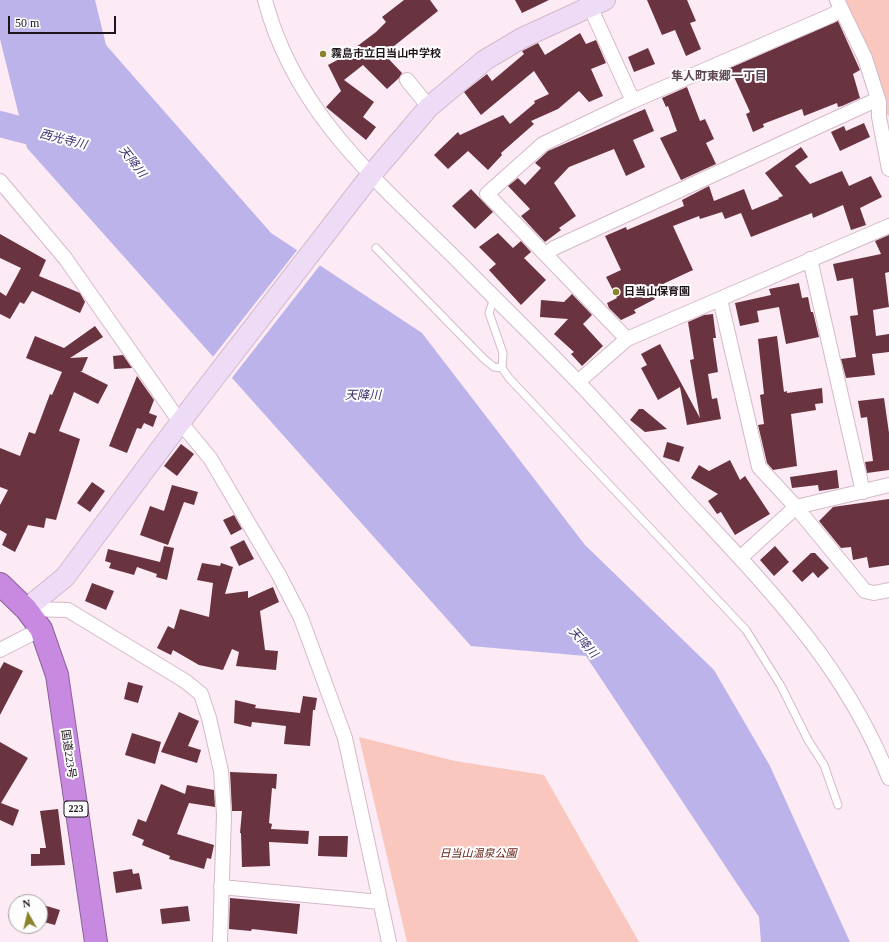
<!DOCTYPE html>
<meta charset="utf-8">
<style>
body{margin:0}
#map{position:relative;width:889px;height:942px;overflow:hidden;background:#fceaf5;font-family:"Times New Roman",serif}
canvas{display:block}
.north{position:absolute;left:8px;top:894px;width:40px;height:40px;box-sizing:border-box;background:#fdfdfd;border:1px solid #a4a0a2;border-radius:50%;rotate:352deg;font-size:11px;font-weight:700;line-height:16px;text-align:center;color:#1e141a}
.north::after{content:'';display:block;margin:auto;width:14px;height:18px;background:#8b832a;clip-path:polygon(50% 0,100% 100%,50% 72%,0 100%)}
.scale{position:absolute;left:8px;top:16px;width:108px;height:18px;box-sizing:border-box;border:2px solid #1e141a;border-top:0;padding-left:5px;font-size:12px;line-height:14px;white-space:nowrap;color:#1e141a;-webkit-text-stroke:3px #fdfdfd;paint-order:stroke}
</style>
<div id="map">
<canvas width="889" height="942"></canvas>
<div class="north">N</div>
<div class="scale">50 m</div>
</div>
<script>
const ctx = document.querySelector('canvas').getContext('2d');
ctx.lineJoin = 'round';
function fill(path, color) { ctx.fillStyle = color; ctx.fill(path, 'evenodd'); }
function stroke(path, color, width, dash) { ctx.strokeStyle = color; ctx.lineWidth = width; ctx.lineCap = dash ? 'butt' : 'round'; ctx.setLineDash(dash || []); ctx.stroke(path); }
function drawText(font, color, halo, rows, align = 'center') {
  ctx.font = font + ' "Times New Roman","Noto Sans JP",serif'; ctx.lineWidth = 4; ctx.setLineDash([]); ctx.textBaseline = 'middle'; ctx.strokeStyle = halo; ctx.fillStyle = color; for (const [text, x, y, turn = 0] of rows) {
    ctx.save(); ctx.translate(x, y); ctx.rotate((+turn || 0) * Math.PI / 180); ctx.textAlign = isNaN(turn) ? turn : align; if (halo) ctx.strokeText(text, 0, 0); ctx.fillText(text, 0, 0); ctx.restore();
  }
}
fill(new Path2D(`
 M845,0H889V116L887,115L871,64Z
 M359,737L455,761L544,775L639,942H407Z`), '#f9c7be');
fill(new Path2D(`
 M0,0H95L106,45L271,233L422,333L585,545L714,670L770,766L850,942H761L759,917L586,656L471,646L27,148L0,39Z`), '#bbb3ea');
fill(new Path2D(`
 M298,249L321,264L231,379L212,358Z`), '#fceaf5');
stroke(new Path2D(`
 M0,124L57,139`), '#bbb3ea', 26);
fill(new Path2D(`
 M404,0H430L438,11L384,54L402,73L399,78L387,89L363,65L344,80L374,102L363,117L376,127L366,140L326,107L341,91L328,65L343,57L376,32L386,22L382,17Z
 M515,0H549L522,13Z
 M647,0H687L696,21L690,23L701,49L686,56L675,30L662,35Z
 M838,21L860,70L853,74L860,98L842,106L838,107L837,103L804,116L802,109L763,124L764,127L753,132L746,114L750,112L730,68Z
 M580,33L586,44L596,40L606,63L591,69L603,96L589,102L579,91L558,109L531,121L534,124L501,153L502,155L488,170L468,151L448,169L434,155L458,132L460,135L503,115L510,124L535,103L534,101L549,94L534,71L481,115L464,92L487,74L492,81L524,54L522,51L538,43L545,55Z
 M648,48L655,64L634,72L628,57Z
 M687,87L700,121L705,119L714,139L706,143L716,164L681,180L660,138L677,131L668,106L666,107L662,98Z
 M645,109L654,131L633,140L645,167L626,176L614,149L569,167L554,183L576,216L559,228L561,230L545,242L521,216L530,209L508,186L518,178L525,185L541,168L535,163L548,151Z
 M864,123L870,137L840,151L831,132L844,126L846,131Z
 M801,147L808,157L795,166L810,184L842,171L849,186L871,176L882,197L860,208L866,225L851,230L843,205L813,218L812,213L751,237L741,213L725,219L722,212L700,219L699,216L673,226L693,270L650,290L655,299L634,310L636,313L621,320L609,308L607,303L617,298L606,277L621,270L605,236L626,227L627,230L684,206L682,200L709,186L714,201L744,189L752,210L779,199L778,198L783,196L765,173Z
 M471,189L493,212L475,229L452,206Z
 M498,233L513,248L521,241L531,252L524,258L546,280L521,305L489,270L496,264L479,247Z
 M0,234L46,260L39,276L80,293L85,302L80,313L32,291L24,304L20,302L10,319L0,314V292L6,296L21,268L0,258Z
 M889,235V272L885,273L889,307L873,310L876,336L889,334V352L872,354L875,375L846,378L841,359L856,357L850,316L858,315L853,278L837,281L833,264L881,254L875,241Z
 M799,283L802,298L808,297L811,312H813L819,337L786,344L779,307L757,311L759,322L740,326L735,303L771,295L769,289Z
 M572,294L592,315L583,324L603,346L582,366L571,354L574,352L554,334L568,319L540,317L541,300L564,302Z
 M713,314L716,338H713L718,372L708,374L712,399L717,398L721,419L687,425L680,387L658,400L641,368L647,365L641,354L660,344L700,418L690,360L694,359L688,322L704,315Z
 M95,326L103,337L70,358L88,357L82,371H80L108,385L98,404L74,392L59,431L80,439L56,520L46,518L44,528L28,525L15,552L2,545L7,534L0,530V505L8,490L0,487V448L20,456L29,432L35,434L50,394L52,395L62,372L26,358L35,336L64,348Z
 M777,336L784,392L787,391V393L822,388L823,403L815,404L816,410L791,414L797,466L773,470L767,463L758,425L764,424L760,395L764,394L758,339Z
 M123,355L132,368L114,369L113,356Z
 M137,376L154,400L149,413L157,416L153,427L144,423L141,429L137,428L127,453L109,446Z
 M884,398L889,433V470L867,473L865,462L873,461L867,417L861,418L858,401Z
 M639,409H643L667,429L645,432L630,420Z
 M667,442L684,447L679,462L663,457Z
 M181,444L194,454L177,476L164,466Z
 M730,460L740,480L745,476L770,514L735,535L721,512L717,514L708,501L718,494L691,478L699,465L709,471Z
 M837,470L839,488L819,491L818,485L792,488L790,477Z
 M92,482L105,491L90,512L77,503Z
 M172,485L198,492L194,505L184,502L168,545L140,535L150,506L164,511Z
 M889,499V565L869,568L867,557L853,560L851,547L841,548L819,521L833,507Z
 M234,515L242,529L231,535L223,520Z
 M244,540L254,559L239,566L230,547Z
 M164,546L174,548L167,580L156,577L157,574L137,567L134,575L109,568L111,563L105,561L108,549L160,562Z
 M775,546L789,562L774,576L760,560Z
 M811,553H815L829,568L818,578L813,572L802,582L792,571Z
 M202,563L220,566L221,563L233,567L225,594L248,591V598L273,587L279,602L260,611L265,650L278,651L276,670L236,666L239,652L232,649L223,670L199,665L173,650L171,655L157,648L168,626L174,629L180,609L209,617L213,583L197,580Z
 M92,583L114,591L106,610L85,601Z
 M4,662L23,671L0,715V669Z
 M128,682L143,686L138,703L124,699Z
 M303,696L317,698L315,710H313L310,746L284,744L286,726L252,722L251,727L234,723L235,700L256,705L255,708L300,713Z
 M179,712L199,721L188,746L201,750L197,763L161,752Z
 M132,733L161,742L155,764L125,755Z
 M0,742L28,758L1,803L19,810L13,826L0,820Z
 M230,772L277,774L276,789L272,788L269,823L272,824L271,829L309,831L308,844L269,842L270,866L242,867L241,833H240L242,811H232Z
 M161,784L185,794L187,785L214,790L215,807L189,803L177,834L214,845L211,859L207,858L204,869L169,859L170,856L142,845L144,840L132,835L138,819L146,822Z
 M58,809L65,865L31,866V854H40V848H46L40,811Z
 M319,836H348L347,857L318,856Z
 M132,869L133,874L139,873L142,889L116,893L113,872Z
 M230,898L300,904L297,934L252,929L251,931L229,929Z
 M40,904L60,910L55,925L40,921Z
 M188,906L190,921L162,924L160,909Z`), '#693340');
const lane = new Path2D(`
 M376,248L484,359L494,367L502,368L509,378L746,630L781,686L808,740L824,765L838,805
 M494,298L489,313L503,353L502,368`);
const street = new Path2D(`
 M265,0C295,115 381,184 461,264C500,304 540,342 579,383C616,422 652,462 688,502C768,588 846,667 889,778
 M587,0L633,101
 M837,0L865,58L879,102V117L889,169
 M407,80L429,107
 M0,181L65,258L180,422L210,458L279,575L301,618L345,738L389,942
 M546,254L554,248L876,100L879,102
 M810,259L863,492
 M720,299L759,467L796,507L865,591L874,593L889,590
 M627,339L487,194L543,144L633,101L830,16L841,10
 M578,382L627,339L889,226
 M740,558L796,507L889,485
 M26,609L68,610L185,681L201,694L209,718L221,771L224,815L220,942
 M0,650L41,629
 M221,887L380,902`);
const secondary = new Path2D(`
 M26,609L65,577L188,412L371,175L429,107L485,60L522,38L605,0`);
const highway = new Path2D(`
 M0,584L26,609L41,629L57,675L96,942`);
stroke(lane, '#d4b9ca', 9);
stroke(street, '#d4b9ca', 16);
stroke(secondary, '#d4b9ca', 22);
stroke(highway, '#8c619b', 24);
stroke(lane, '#fff', 7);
stroke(street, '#fff', 14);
stroke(secondary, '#eedcf6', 20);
stroke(highway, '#c88ae1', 22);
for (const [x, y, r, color] of [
 [323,54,4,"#8b832a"],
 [616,292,4,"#8b832a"]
]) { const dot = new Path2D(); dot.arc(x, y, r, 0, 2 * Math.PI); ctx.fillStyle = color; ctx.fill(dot); stroke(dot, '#fdfdfd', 1.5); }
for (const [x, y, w] of [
 [76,809,24]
]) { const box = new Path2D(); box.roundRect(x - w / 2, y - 8, w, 16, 3); ctx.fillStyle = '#fdfdfd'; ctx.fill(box); stroke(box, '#1e141a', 1); }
drawText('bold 10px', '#1e141a', null, [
 ["223",76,809]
]);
drawText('bold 11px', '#1e141a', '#fdfdfd', [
 ["霧島市立日当山中学校",331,54],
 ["日当山保育園",624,292]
], 'left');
drawText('11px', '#1e141a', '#fdfdfd', [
 ["国道223号",68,754,82]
]);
drawText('italic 11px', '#631910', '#fdfdfd', [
 ["日当山温泉公園",478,854]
]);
drawText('bold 12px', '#5f4756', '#fdfdfd', [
 ["隼人町東郷一丁目",719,77]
]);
drawText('italic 12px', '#3c2b6d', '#fdfdfd', [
 ["西光寺川",63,140,14],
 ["天降川",132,162,52],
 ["天降川",363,396],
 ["天降川",583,643,48]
]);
</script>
